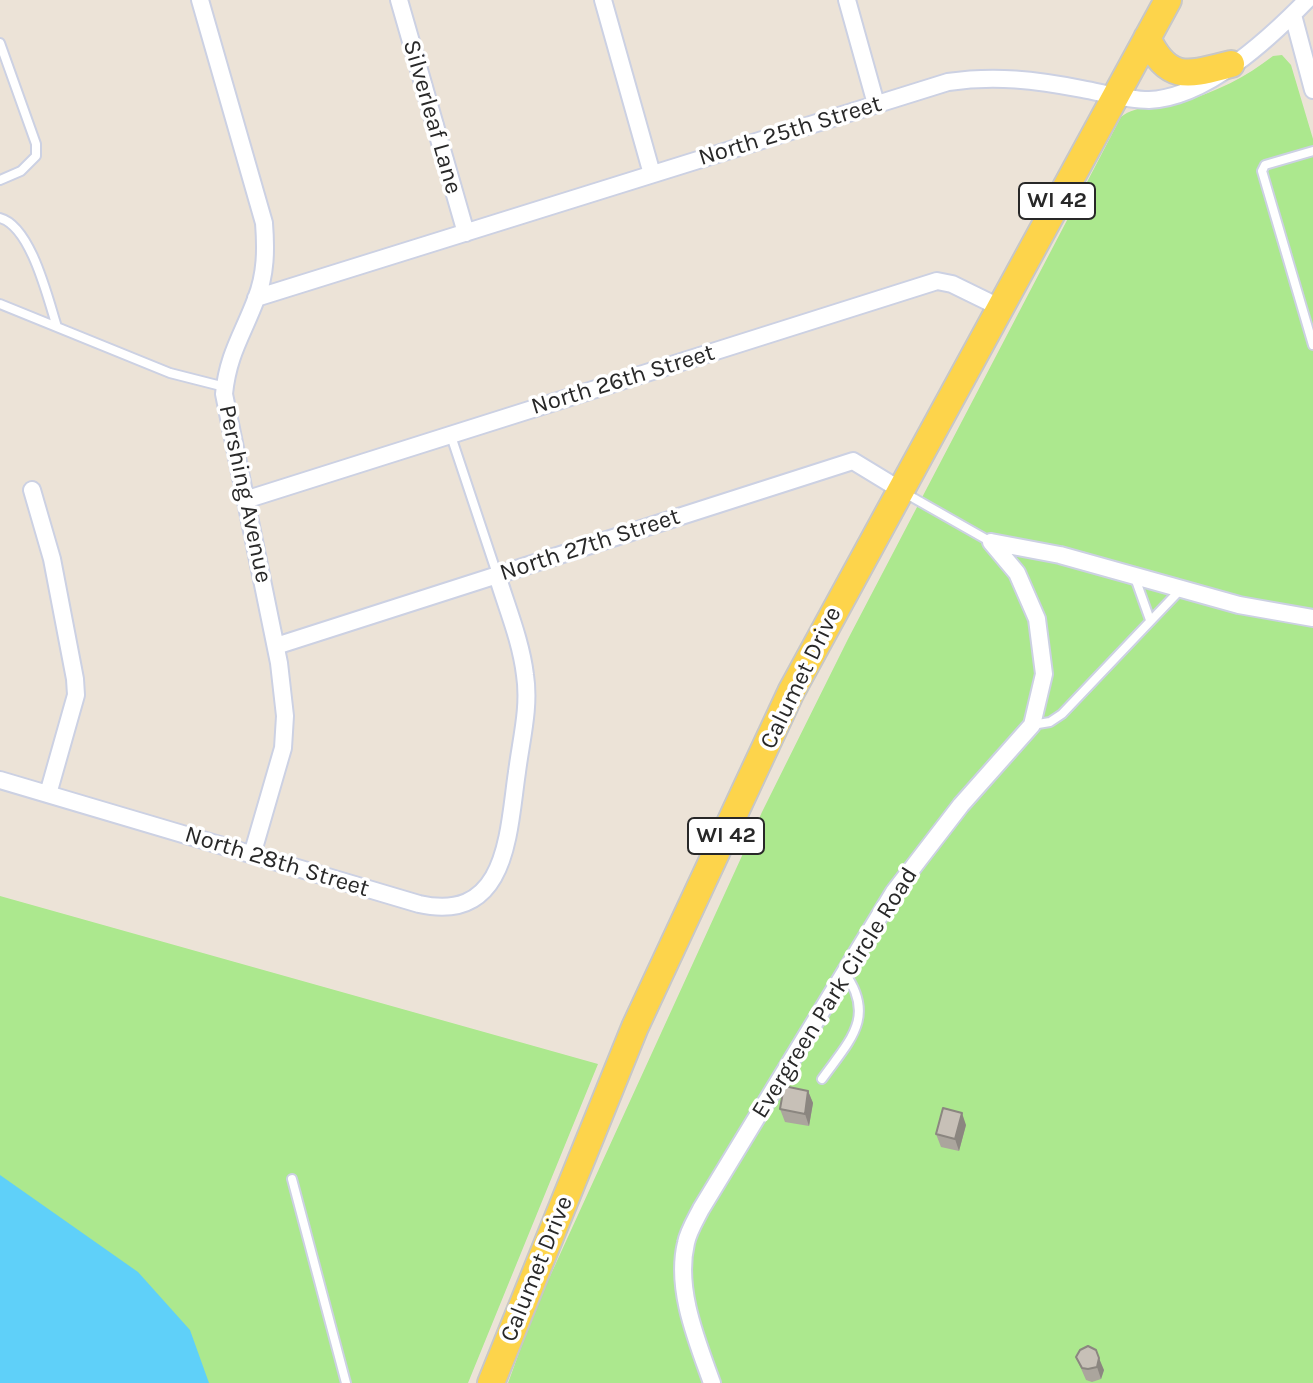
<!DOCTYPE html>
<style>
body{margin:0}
canvas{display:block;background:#ece3d7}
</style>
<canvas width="1313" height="1383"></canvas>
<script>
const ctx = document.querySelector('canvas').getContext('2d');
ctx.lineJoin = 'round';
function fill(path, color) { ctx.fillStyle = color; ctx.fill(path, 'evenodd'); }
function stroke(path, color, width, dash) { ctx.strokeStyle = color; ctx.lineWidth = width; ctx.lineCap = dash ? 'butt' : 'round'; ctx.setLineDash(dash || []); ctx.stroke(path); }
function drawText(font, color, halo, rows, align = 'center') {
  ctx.font = font + ' Karla,sans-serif'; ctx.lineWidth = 7; ctx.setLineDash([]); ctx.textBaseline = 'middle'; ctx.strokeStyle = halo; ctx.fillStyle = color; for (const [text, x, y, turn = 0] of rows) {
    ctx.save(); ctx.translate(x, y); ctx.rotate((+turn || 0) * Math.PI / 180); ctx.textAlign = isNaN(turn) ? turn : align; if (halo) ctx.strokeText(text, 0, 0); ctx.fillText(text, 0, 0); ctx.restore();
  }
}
fill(new Path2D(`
 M1282,55L1291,65L1313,139V1383H508L535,1309L762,812L848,639L1121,117C1137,104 1163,107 1182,102C1216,92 1246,77 1273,56Z
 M0,896L598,1064L468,1383H0Z`), '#ace88e');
fill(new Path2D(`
 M0,1175L138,1272L190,1330L209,1383H0Z`), '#5fd0f9');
const lane = new Path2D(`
 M0,43L36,144V156L21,171L0,180
 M1313,151L1265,165L1262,171L1313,345
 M0,218C31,226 48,299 57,327
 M0,304L170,373L225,387
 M451,436L497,574
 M903,492L991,542
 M1134,575L1150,620
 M1032,725L1050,722L1062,714L1182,588
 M822,1079C849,1041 877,1017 844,972
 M292,1179L346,1383`);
const street = new Path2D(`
 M200,0L264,223C266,249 266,274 256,299C243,334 228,354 224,394L279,663L285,716L283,748L252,855
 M399,0L466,233
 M603,0L652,174
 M847,0L876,104
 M1293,15L1313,90
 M256,298L948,82C995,75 1036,80 1082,89C1104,93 1127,100 1149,100C1206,98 1269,39 1307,0
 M32,490L52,559L75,679L76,695L48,794
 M245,500L937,281L952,284L999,307
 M991,542L1060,555L1239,605L1313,618
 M276,646L853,461L899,489
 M0,780L419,904C508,924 508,832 517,772C521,740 530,707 525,675C521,641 507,608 497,575
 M712,1383C697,1341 675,1289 686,1243C688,1232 696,1219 701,1209L894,892L961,805L1032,725L1044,674L1037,619L1017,573L991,542`);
const primary = new Path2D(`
 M1147,38C1169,83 1188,75 1231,64
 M491,1383L635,1027L791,692L1168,0`);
stroke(lane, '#ccd1e3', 12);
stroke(street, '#ccd1e3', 20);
stroke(primary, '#c7c7c7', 30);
stroke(lane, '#fff', 8);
stroke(street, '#fff', 16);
stroke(primary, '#fdd44b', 26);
fill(new Path2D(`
 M808,1091L813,1103L809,1126L785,1122L780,1109Z
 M966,1125L959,1151L941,1147L936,1134Z
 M1076,1357L1104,1370L1101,1379L1092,1382L1086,1380Z`), '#aba59d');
fill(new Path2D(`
 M808,1091L813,1103L809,1126L805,1114Z
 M962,1113L966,1125L959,1151L955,1139Z
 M1099,1358L1104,1370L1101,1379L1097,1367Z`), '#8b8680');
const building = new Path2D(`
 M784,1086L808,1091L805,1114L780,1109Z
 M943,1108L962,1113L955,1139L936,1134Z
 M1088,1346L1096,1350L1099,1358L1097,1367L1088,1369L1082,1368L1076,1357L1080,1350Z`);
fill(building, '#c7c0b7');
stroke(building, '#8b8680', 2);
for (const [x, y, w] of [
 [1057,201,76],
 [726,836,76]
]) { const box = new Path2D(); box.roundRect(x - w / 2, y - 18, w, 36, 6); ctx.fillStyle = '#fff'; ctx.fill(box); stroke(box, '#282828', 2); }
drawText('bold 22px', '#282828', null, [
 ["WI 42",1057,201],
 ["WI 42",726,836]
]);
drawText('24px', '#282828', '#fff', [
 ["Silverleaf Lane",432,117,74],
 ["North 25th Street",790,131,-17],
 ["North 26th Street",623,380,-17],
 ["Pershing Avenue",245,494,78],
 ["North 27th Street",590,545,-18],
 ["Calumet Drive",801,678,-64],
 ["North 28th Street",277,862,17],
 ["Evergreen Park Circle Road",835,993,-58],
 ["Calumet Drive",537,1269,-68]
]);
</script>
